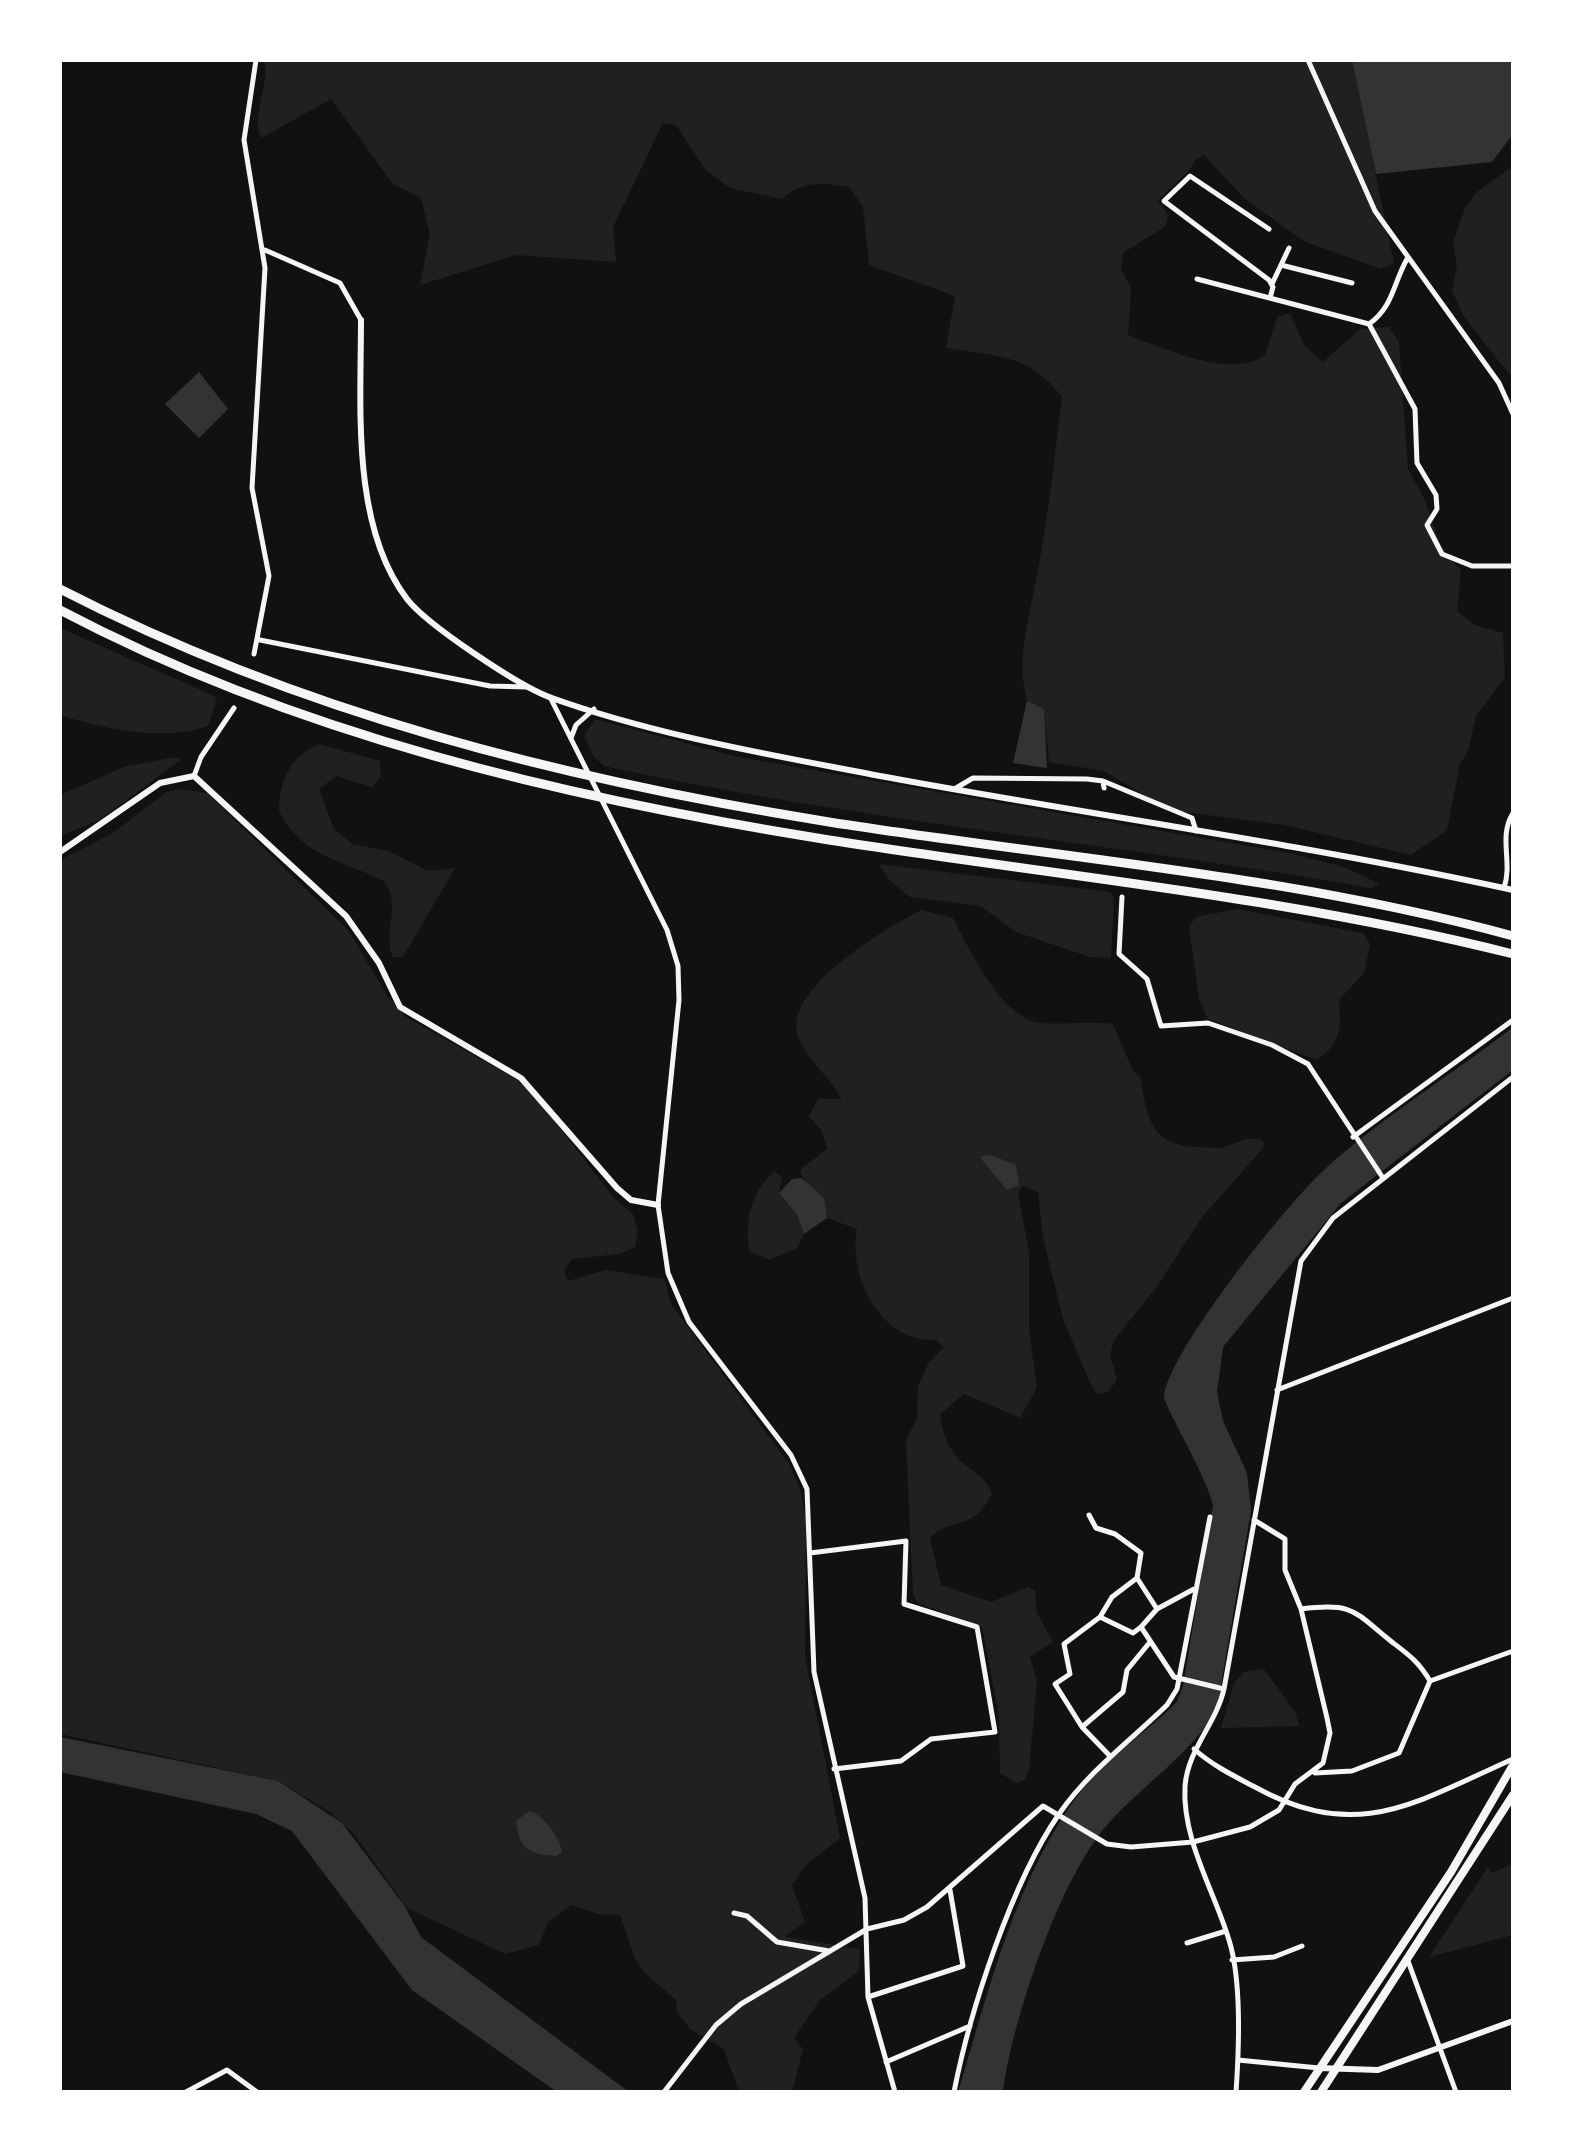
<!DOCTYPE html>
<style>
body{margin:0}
#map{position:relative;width:1573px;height:2152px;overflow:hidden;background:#111;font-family:"DM Sans",sans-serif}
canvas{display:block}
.frame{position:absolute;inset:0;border:62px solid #fff;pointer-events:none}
</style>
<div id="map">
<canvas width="1573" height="2152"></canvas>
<div class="frame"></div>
</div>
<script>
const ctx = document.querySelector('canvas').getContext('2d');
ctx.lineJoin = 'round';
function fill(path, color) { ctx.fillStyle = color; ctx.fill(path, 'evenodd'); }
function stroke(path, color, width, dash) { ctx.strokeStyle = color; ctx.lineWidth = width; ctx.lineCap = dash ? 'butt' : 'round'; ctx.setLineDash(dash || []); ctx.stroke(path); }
fill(new Path2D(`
 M264,60H1352L1394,263L1381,269L1303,241L1243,197L1204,155L1195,160L1189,171L1158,200L1168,215L1166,226L1123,253L1121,269L1131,288L1128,335C1163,348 1233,380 1265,355L1277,317L1290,313L1304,345L1323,362L1360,329L1389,327L1399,342L1408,469L1424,498L1442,549L1461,571L1457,611L1475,625L1503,633L1505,677L1476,716L1468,751L1460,764L1447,830L1411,855L1284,825L1169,810L1104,771L1049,762L1044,709L1027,701C1015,653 1031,613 1039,565C1049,510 1055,453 1062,397C1030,354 996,356 946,348L955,296L869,265L863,207L849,187C823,183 802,180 782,199L730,188L705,169L676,125L663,123L613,227L616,262L516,255L420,285L430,234L421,198L393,184L331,99L261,138C251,111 270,88 264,60Z
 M1513,166V379L1464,317L1452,291L1457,266L1453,242L1466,206L1478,191Z
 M60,628L217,697L208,726C164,742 104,729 60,715Z
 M595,719L738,757L1288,853L1344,867L1380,884L1370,888C1115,843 857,821 604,766L594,757L584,736Z
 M319,744L380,761L381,776L372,787L336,776L319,789L334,829L352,844L389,851L428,871L455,868L403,957H393C381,930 403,908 384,881C342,860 302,857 279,811C280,779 290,757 319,744Z
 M177,757L181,760L99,820L60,836V795L126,766Z
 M179,789L207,793L349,931L388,997L406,1017L527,1085L614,1198L633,1214L638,1231L635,1247L620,1254L572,1259L564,1270L568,1281L606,1270L664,1279L671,1304L790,1465L800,1489L806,1520L805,1656L840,1838L806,1865L792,1885L805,1922L785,1937L860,1949L859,1971L819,2001L794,2038L803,2049L792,2092H739L724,2049L690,2029L677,2012L676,2000L646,1974L635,1959L620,1915L598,1914L572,1905L548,1922L539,1945L505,1954L407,1908L354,1834L330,1812L278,1781L60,1734V860L113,833L167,792Z
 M879,864L1110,892L1114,898L1111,958L1090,957L1016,932L981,906L910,897L889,880Z
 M1237,909L1363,933L1370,944L1364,973L1339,1000C1341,1027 1342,1043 1317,1060L1208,1019L1199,999L1189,927L1196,917Z
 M921,910L953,918C969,949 1002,1020 1042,1023C1065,1025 1089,1021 1113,1024L1133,1071L1140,1077C1148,1119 1150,1146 1200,1147C1207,1147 1216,1149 1224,1147C1239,1143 1245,1136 1262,1140L1265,1146L1203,1216L1155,1289L1115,1339L1110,1354L1117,1380L1108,1392L1097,1394L1091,1385L1063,1319L1043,1237L1038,1192L1023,1186L1018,1192L1029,1252V1329L1037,1388L1020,1418L964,1394L940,1414C948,1474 983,1464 992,1494C972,1533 954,1515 930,1538L941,1585L991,1602L1028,1587L1035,1591L1037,1613L1053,1642L1030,1657L1037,1681L1029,1770L1025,1780L1016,1783L1000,1773L999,1716L982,1627L918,1603L913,1595L906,1441L917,1417L918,1387L928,1364L944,1347L936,1340C881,1343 848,1277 857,1229L827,1218C822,1187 806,1190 800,1170L827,1149L822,1131L809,1116L818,1099H841C830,1076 806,1060 798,1036C782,989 886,928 921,910Z
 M774,1171L782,1177L779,1193L797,1216L804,1234L797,1248L770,1260L749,1251C746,1218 749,1196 774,1171Z
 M1264,1669L1296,1713L1299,1726L1221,1728L1234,1683L1244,1672Z
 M1513,1864V1935L1429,1957L1488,1867L1492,1873Z`), '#202020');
fill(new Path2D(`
 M1352,60H1513V134L1492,162L1376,174Z
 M199,372L228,409L199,438L165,404Z
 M1027,701L1044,709L1047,768L1013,763Z
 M1513,1027V1070L1341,1203L1223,1347L1217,1392L1223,1421L1247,1473L1251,1511L1217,1708C1197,1749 1139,1788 1108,1824C1060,1877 1012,2021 1003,2092H958C989,1990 1016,1875 1082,1790C1109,1756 1147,1732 1177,1702L1183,1686L1213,1505C1208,1479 1163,1404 1164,1396C1169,1351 1288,1202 1325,1169C1382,1117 1452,1075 1513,1027Z
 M991,1155L1016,1165L1019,1185L1007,1190L982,1160L981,1156Z
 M802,1178L824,1198L827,1218L804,1234L797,1215L779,1193L792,1179Z
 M60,1737L278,1781L342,1823L404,1905L421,1937L629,2092H557L412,1990L292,1831L256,1814L60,1772Z
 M529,1811C543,1814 560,1838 562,1852L556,1856C530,1854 519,1850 516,1821Z`), '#333');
stroke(new Path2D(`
 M1308,60L1375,211L1499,383L1513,414
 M1269,229L1190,176L1164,201L1269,280L1273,287L1270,298
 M265,250L340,283L361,320
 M1281,265L1352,283
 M1197,279L1369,324C1393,307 1393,284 1407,259
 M1272,284L1289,248
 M1369,324L1415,409L1417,463L1436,495L1437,509L1427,525L1442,554L1472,566H1513
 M260,640L490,686L527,687
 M254,654L269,576L252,488L265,268L244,140L256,60
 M550,697L667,930L678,966L679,1000L658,1205L668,1273L689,1322L791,1455L807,1489L814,1672L865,1898L868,1997L895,2092
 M571,738L576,725L594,709
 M194,776L201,757L234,708
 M1103,781L1192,818L1196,831
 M956,788L973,778L1087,779L1103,781L1104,788
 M1504,888C1513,862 1498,837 1513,813
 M1122,897L1119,954L1147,979L1161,1026L1208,1023L1272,1045L1308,1064L1383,1178
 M1353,1137L1513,1020
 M1277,1390L1513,1298
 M1089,1515L1096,1528L1115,1534L1141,1553L1137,1578
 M810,1553L906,1541L904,1604L977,1627L995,1732L931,1739L901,1761L834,1769
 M1301,1609C1355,1602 1354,1612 1392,1642C1409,1655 1419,1662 1430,1681
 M1100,1617L1112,1597L1137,1578L1157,1609
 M1141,1627L1157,1609L1194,1589
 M1082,1727L1123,1692L1127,1670L1150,1642
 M1194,1749C1212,1765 1232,1775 1253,1786C1357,1844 1414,1803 1513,1759
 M1109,1755L1082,1727L1055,1684L1070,1674L1064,1644L1100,1617L1133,1633L1141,1627L1174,1677L1224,1689
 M1315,1773L1352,1771L1399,1753L1430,1681L1513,1651
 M734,1913L747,1916L777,1942L829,1951
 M1187,1943L1226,1931
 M1232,1960L1274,1957L1302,1946
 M1408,1961L1456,2092
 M868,1997L963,1966L950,1890
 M1238,2060L1319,2068
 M886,2062L970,2026
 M186,2092L227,2070L257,2092
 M664,2092L716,2025L741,2004L867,1929L904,1920L927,1907L1043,1806L1107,1844L1131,1847L1193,1842L1250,1827L1279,1810L1295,1784L1323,1763L1330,1733L1327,1718L1301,1609L1285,1570V1539L1254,1520
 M954,2092C970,2010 1012,1882 1059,1814C1089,1771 1130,1741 1167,1705L1177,1689L1210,1517
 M1236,2092C1239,2049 1242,1981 1229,1940C1214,1890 1182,1840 1185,1786C1188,1749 1216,1724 1224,1689L1301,1261L1333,1218L1513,1077`), '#f5f5f5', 5);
stroke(new Path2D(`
 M361,320C361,407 351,526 407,599C427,625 518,685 549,697C654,735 771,755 880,776C1091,815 1304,844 1513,890
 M60,852L160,783L194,776L346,916L379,963L400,1007L521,1078L617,1188L631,1200L658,1205
 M1319,2068L1378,2070L1513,2021`), '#f5f5f5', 6);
stroke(new Path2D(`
 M1304,2092L1451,1872L1513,1765
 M1321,2092L1513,1795`), '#f5f5f5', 8);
stroke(new Path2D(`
 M60,589C301,713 562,779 829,822C1058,858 1289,875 1513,936
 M60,610C297,735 566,798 829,840C1058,876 1288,897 1513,954`), '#f5f5f5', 9);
</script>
